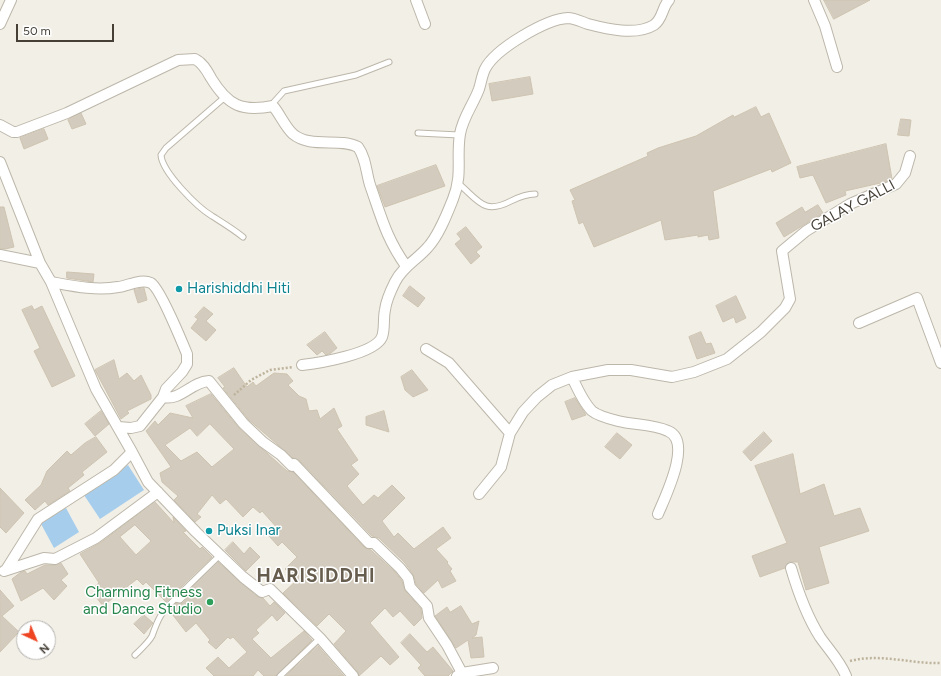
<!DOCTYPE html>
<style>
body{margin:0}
#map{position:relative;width:941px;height:676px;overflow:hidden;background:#f2efe7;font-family:Figtree,sans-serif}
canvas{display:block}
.north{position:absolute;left:16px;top:620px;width:40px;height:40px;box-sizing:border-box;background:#fff;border:1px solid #b5b2af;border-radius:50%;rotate:136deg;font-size:11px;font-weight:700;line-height:16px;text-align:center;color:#453f36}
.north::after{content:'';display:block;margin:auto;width:14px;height:18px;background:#e42;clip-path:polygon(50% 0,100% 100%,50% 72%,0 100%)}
.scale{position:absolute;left:16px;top:24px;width:98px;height:18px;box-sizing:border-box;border:2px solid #453f36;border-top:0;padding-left:5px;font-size:12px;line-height:14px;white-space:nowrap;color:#453f36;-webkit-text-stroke:3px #fff;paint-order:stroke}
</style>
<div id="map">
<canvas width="941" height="676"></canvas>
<div class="north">N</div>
<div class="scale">50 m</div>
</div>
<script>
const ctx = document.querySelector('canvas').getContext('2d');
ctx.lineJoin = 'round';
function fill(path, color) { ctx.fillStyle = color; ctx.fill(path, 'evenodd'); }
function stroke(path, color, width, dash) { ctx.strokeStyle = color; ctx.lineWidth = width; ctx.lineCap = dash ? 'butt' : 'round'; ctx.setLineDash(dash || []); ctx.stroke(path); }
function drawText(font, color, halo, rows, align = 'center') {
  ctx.font = font + ' Figtree,sans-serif'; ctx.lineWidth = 3; ctx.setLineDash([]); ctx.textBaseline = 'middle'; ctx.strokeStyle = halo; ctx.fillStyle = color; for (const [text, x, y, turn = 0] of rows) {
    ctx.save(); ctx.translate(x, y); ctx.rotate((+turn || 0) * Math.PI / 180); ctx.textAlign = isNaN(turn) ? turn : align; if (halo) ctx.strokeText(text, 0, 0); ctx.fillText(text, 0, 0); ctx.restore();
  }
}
fill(new Path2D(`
 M128,465L144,490L100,519L84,495Z
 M66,508L79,532L54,548L40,522Z`), '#a6ceec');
const building = new Path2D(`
 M824,0H870L834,19Z
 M530,77L533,94L492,101L489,84Z
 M756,107L761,117L769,113L791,163L772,172L771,169L713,191L719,238L709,240L708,235L698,237V235L665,240L661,220L594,247L583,222L579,224L572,201L575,200L570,190L648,156L647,153L658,148L696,136L733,115L734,117Z
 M81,113L86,124L72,129L68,120Z
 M901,119L911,120L909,136L898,135Z
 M44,129L48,139L24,149L20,138Z
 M886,144L892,179L885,182L845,191L846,195L826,203L813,175L800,178L797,167Z
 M436,165L445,186L385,207L377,186Z
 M818,205L823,213L784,237L776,223L802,207L805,212Z
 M0,207H4L14,247L5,249H0Z
 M466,227L482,247L476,252L480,256L471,264L455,244L461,239L457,234Z
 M67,272L94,274L93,282L67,278Z
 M410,286L425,298L418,307L403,296Z
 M144,288L147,300L138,303L134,290Z
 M736,296L746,318L736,323L734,317L723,322L716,306Z
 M32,306L34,310L42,306L75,376L52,387L34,351L40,348L22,310Z
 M204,307L213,314L206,321L216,330L206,341L191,328L198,319L195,317Z
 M325,332L337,348L331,353L326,355L322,351L317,355L307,345Z
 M701,332L706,344L711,343L715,353L697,359L689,337Z
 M114,360L119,379L127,373L134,381L141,375L151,395V399L127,411L129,413L121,419L95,370Z
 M234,368L247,387L253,382L256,386L274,373L287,374L293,381L288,385L299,396L306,399L309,411L317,410L320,419L334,408L342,426L337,429L358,460L351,465L359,474L347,486L363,505L374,495L378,498L392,485L405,498L382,521L394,537L398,533L414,549L443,527L451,538L436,549L448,562L447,563L452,569L450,571L456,581L442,588L438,580L424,593L416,584L413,574L405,563L379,538L372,536L299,460L293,458L248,419L223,388L225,387L218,378Z
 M412,370L428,390L413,397L405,390L401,377Z
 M211,394L239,428L287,471L293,472L364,547L371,550L395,572L402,581L405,591L421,609L422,618L414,626L400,611L393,617L385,608L370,623L399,657L390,665L381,656L359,676L358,672L334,644L346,631L329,614L317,626L283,593L297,580L285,569L297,557L282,542L278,546L269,536L279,530L262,511L260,513L253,507L243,517L226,499L220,504L212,495L197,514L201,517L195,522L174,500L178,496L162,482L160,473L171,467L146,431L155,421L158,425L170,413L193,418L186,406ZM210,424L234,449L212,467L197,452L181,461L165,445L190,428L197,436Z
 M575,398L586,415L572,420L565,402Z
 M101,411L109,424L95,436L85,424Z
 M384,411L389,432L366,425V417Z
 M764,432L772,441L751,461L743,452Z
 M617,433L632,445L620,459L605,447Z
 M96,437L107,452L82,472L84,475L68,488L70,491L48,505L45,501L35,510L25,500L41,485L47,471L67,451L71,455L85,443Z
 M793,454L800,494L824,484L834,516L860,508L869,531L819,547L829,583L806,590L798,562H789L785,568L760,577L752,556L787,543L755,466Z
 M0,488L24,513L6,533L0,527Z
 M155,502L174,523L173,517L186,531L183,532L200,549L202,547L212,557L181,587L179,596L174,595L166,602L146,582L143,585L137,579L103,606L96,597L100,593L94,587L99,583L80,554L100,543ZM135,525L151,541L136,555L120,537Z
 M233,542L244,554L250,547L260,557L246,571L225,550Z
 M218,562L258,597L263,598L270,606L274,602L285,613L277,621L272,615L256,630L259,633L252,639L271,658L304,631L312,640L276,676H264L258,670L253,676H214L206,668L218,657L229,668L247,652L233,637L230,639L228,637L216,649L208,642L210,640L196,623L186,632L169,610L176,603H183L189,596L188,591Z
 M61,563L68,574L61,580L67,586L54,600L43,588L21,601L12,579L21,572L25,571L27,574L45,565H55Z
 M0,590L14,606L2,616L19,632L0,652Z
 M461,606L472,624L479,621L476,635L472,638L482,637L484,657L471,658L468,640L456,648L435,616L447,607L450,612Z
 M144,615L153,623L144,634L134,624Z
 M410,634L427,652L433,647L453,671L448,676H425L418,668L421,665L401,643Z
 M318,646L344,676H286Z`);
fill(building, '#d3cbbd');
stroke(building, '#cec3b0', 1);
const lane = new Path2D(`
 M225,97L166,148L161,155C162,172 197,207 212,216C223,223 233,229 243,237
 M273,106L274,102L284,91L356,75L389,62
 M418,133L459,135
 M459,184C479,201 484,215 511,201C519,197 526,194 535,194
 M135,655C140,650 149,642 152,636C158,619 161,612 175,599L180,600L185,595L184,590L220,555
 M280,676L320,638`);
const street = new Path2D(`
 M416,0L425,24
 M814,0L825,26L837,67
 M0,24L11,0
 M0,125L13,132H17L67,113L178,60L195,59C203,63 207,71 211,78C228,106 242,112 273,106C280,114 285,127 293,134C311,149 339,137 358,147C366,158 366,172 370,185C381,216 386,238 406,266
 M0,162L40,263L0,255
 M51,282C73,286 96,291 118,287C128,286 141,278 151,283C160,288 182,342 187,354V364L182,372L166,389L163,397L140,426L131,428L118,427
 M859,323L917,298L941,363
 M426,349L449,363L510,433
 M302,365C319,363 375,354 382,337C385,329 383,319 385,310C386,301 391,290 395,282C403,266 417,260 428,247C439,235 447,214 453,199C463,174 456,158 460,134C463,117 473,105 479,89C481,83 482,75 485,69C495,49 546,19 568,18C574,18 582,22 588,24C607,29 636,36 654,25C663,19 662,7 669,0
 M572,377C577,388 583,402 592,411C598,416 610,419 618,421C634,425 653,424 668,431C693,441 665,497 658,514
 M163,397C181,401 191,382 209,381L243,423L263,442L281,455L292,466L294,464L369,543H374L400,568L408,578L410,587L427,606L429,618L447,645L462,673
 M132,452L148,482L196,532L243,577L262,592L270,589L320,638L353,676
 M479,494L501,467L510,433L523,412L537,397L552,385L572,377L608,370H631L672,377L694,372L727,359L761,332L785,308L790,299L782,251L806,231L850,204L896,184L905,173L910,156
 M791,568C798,592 806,615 820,637C829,650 840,661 846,676
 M6,570L38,519L114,470L132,452L96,389L51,282L40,263
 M4,571L44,558L55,559L96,538L158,492
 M457,676L462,673L493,668`);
stroke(lane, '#bdb7aa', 7);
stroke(street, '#bdb7aa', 12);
stroke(new Path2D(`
 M234,395L251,380L270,370L293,367
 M850,661C881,653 910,664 941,663`), '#beb39c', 2.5, [2, 2]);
stroke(lane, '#fff', 5);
stroke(street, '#fff', 10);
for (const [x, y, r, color] of [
 [179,289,4,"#0f9aa8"],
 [209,531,4,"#0f9aa8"],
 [210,602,4,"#2e9e5b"]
]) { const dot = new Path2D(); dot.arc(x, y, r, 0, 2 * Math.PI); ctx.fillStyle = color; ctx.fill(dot); stroke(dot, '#fff', 1.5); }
drawText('15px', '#453f36', '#fff', [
 ["GALAY GALLI",853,206,-28]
]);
drawText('15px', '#0d838f', '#fff', [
 ["Harishiddhi Hiti",187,289],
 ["Puksi Inar",217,531]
], 'left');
drawText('15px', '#27864d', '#fff', [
 ["Charming Fitness",202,593],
 ["and Dance Studio",202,610]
], 'right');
ctx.letterSpacing = '1px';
drawText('bold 19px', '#675d4e', '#fff', [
 ["HARISIDDHI",316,576]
]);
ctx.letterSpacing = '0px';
</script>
